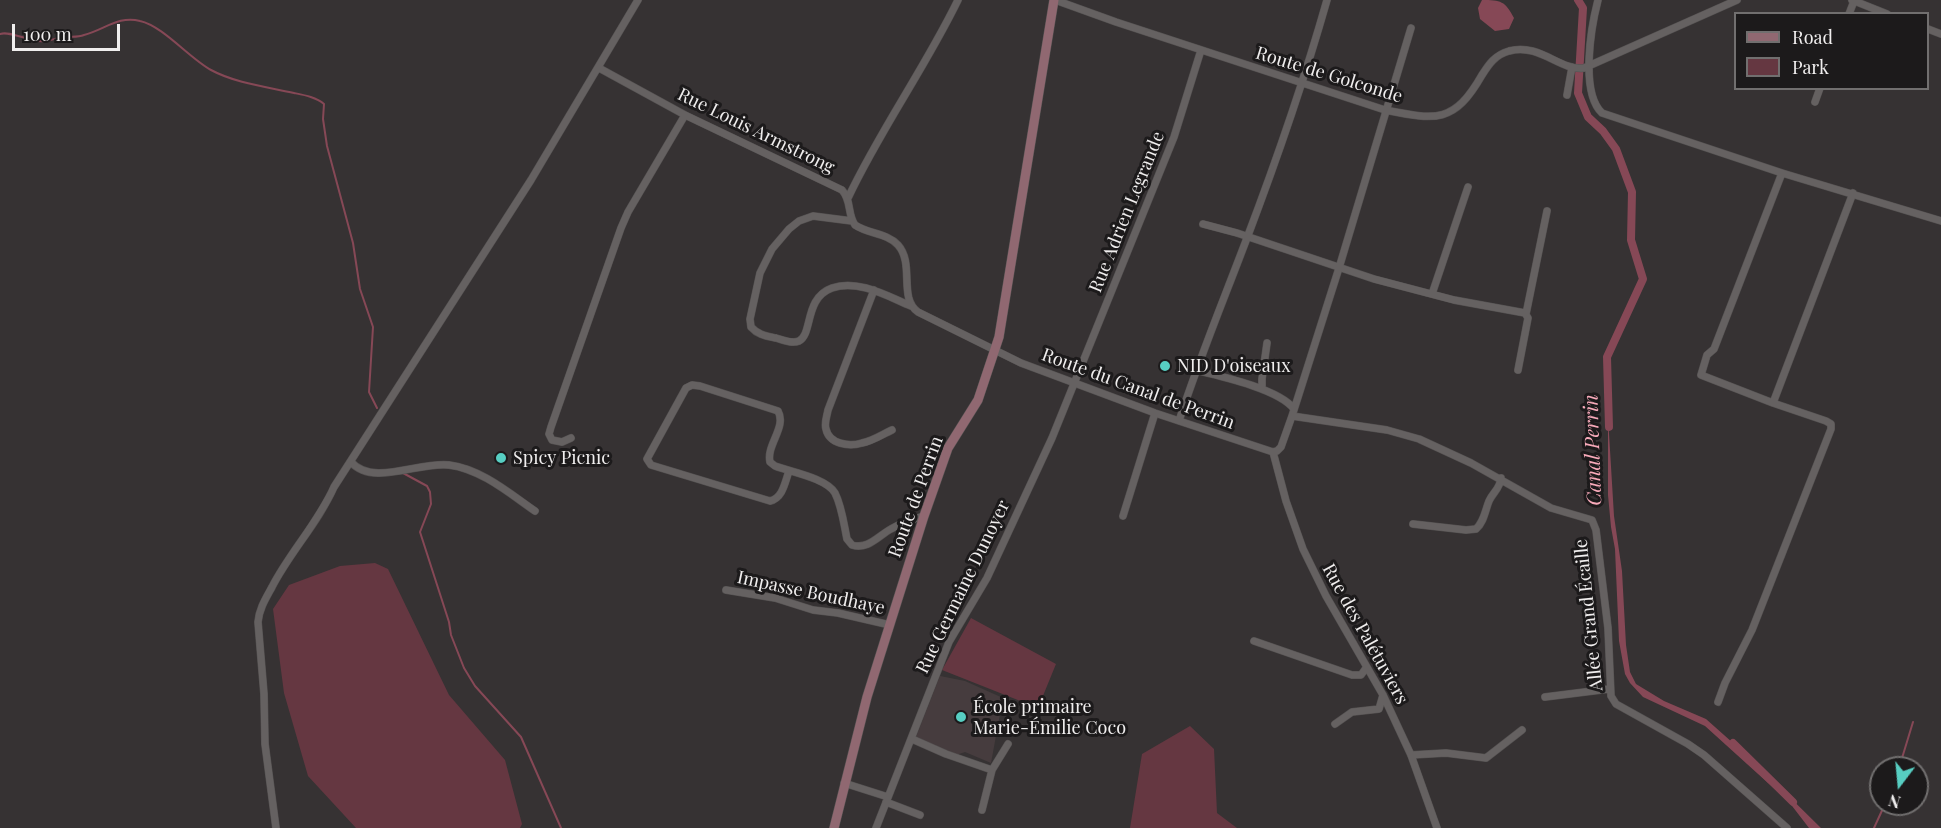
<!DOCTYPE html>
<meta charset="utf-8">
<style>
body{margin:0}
#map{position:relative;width:1941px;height:828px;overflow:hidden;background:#363233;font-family:"Playfair Display",serif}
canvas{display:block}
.legend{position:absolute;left:1734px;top:12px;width:195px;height:78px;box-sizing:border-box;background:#1c1a1b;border:2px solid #716f6f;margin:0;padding:8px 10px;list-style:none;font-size:18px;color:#f0eeee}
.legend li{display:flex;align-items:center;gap:12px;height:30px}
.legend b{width:30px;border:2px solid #716f6f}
.north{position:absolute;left:1869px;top:756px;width:60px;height:60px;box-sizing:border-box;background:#1c1a1b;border:2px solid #716f6f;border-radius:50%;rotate:196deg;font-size:16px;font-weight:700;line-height:24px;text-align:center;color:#f0eeee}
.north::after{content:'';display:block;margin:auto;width:21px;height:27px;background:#57cec2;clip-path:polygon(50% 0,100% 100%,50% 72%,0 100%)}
.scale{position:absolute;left:12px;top:24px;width:108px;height:27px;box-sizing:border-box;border:3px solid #f0eeee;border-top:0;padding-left:8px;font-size:18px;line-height:21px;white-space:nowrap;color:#f0eeee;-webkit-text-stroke:4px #1c1a1b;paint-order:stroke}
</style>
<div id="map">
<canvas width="1941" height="828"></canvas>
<ul class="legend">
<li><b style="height:8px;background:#906871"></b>Road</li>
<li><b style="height:16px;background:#653741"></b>Park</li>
</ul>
<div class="north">N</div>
<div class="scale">100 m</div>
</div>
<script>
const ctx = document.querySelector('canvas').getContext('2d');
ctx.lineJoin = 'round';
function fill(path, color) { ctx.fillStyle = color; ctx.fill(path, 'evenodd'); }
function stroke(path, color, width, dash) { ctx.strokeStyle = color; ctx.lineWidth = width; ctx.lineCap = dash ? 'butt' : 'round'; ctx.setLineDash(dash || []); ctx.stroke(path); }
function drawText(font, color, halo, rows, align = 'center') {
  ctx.font = font + ' "Playfair Display",serif'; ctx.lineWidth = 6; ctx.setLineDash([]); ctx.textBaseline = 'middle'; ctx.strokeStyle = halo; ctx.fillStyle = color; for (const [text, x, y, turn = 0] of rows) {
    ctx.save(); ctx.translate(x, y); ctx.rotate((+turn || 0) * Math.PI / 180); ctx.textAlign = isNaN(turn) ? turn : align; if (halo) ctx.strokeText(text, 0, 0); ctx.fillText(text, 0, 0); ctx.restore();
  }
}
fill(new Path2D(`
 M940,676L965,681L1003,698L991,763L965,752L956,755L916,737Z`), '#463c3e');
fill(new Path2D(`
 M375,563L388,569L449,695L505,760L522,824L520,828H356L308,776L284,693L273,609L289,585L340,566Z
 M971,618L1056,664L1038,708L942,670Z
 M1190,726L1214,749L1217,813L1237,828H1130L1142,754Z`), '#653741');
fill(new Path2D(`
 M1482,0C1501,0 1505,1 1514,18L1509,29L1495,31L1480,19L1478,8Z
 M1608,417L1614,516L1622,571L1626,645L1630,672L1636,684L1664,701L1706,719L1751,759L1821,828H1809L1789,802L1705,726L1643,697L1630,683L1625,674L1619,641L1615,549L1611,527L1608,495Z`), '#864856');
stroke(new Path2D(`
 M0,34C10,30 31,43 44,41C50,41 56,38 62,37C69,36 77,38 84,35C104,30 119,15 140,21C163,26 189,58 211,70C235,83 267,87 294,93C304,95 316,97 324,104L323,119L327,146L353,243L360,289L373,327L369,392L377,408
 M403,473L427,486L430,492L431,504L420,532L449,622L451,635L464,668L475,686L521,737L561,828
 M1899,768L1913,722
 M1874,828L1885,804`), '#864856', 2);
stroke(new Path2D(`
 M1578,0L1583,8L1578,93L1588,117L1603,131L1616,149L1632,192L1631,240L1643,279L1607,357L1609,427
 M1733,743L1793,802`), '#864856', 8);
const minor = new Path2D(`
 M1055,0L1116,22L1385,110C1436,120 1454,124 1482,75C1489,64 1495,55 1509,51C1541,43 1559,71 1584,68L1737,0
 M1598,0C1591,27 1580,92 1602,113L1782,173L1941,221
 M1852,0L1887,14
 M1849,14L1854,1
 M1928,29L1941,34
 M599,68L685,115L842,190C852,201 847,214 855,225C868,234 887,233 898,245C915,264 898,298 918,312L1021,363L1155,413L1273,452
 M1567,95L1572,67
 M1815,102L1820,88
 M848,198C880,130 925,68 958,0
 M852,221L813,216L799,221L789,229L772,249L760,273L750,319L751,327C758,335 767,336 776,338C783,340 792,344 799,341C813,334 804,298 832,288C858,279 887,296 911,306
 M1203,224L1237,233L1374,279L1454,300L1525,313L1528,318L1518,370
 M874,290L828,410C827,416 824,423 826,429C829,444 849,447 862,443C873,441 883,434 892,430
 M1432,294L1468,187
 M1526,314L1547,211
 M1195,370C1220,376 1279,389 1294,409
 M1262,389V379L1267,343
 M1773,403L1853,193
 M1292,416L1387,430L1419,439L1471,463L1551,508L1592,520L1596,530L1608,628L1611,696L1616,704L1688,744L1704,755L1787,828
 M1179,421C1199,359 1224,299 1247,238C1277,159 1304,81 1327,0
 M571,438L562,442L552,440L549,434L551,427L621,228L628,212L685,115
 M1273,452L1277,451L1281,447L1292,416L1339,268L1411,28
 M1273,452L1286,501L1303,549L1326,596L1383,695L1411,755L1437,828
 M351,462C373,487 420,461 449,465C481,469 509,493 535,511
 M789,471C785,482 783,498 770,501L651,465L647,459L686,388L692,385L700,386L778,411C787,427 766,445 770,462L775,466C791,472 826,478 835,493C842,507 844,525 847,539L852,545C868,550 878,536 891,529C901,523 913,519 924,516
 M1123,516L1155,413
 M1413,524L1466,530L1476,529C1484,522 1485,511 1489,501C1493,492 1500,489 1501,478
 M726,590L775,598L813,610L838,613L890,625
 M1254,641L1352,675H1361L1366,668
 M1545,697L1609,689
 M1718,702L1725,683L1752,630L1831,429V424L1826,421L1773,403L1701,375L1707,355L1714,349L1782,173
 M1335,724L1352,712L1379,709L1383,695
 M912,739L946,754L992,770
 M1411,755L1446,753L1486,758L1522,730
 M844,783L888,797
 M886,802L920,815
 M982,810L992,770L1008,744
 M276,828L265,744L264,694L258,622C259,609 266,598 272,587C290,552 318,523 334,487L531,180L638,0
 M876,828L949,642L987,578L1052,438L1174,137L1201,50`);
const secondary = new Path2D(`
 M834,828L867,697L924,516L948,448L978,400L999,337L1054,0`);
stroke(minor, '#545151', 8);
stroke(secondary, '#545151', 10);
stroke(minor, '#656161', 7);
stroke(secondary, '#906871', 9);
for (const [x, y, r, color] of [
 [1165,366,6,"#57cec2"],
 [501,458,6,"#57cec2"],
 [961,717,6,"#57cec2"]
]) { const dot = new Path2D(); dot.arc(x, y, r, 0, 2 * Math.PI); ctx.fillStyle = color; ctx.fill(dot); stroke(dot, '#1c1a1b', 2); }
drawText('18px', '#f0eeee', '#1c1a1b', [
 ["Route de Golconde",1329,75,17],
 ["Rue Louis Armstrong",756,131,26],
 ["Rue Adrien Legrande",1127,212,-68],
 ["Route du Canal de Perrin",1138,389,20],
 ["Route de Perrin",916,497,-70],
 ["Rue Germaine Dunoyer",963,587,-64],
 ["Impasse Boudhaye",811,593,12],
 ["Allée Grand Écaille",1589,615,-96],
 ["Rue des Palétuviers",1365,634,61]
]);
drawText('18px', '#f0eeee', '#1c1a1b', [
 ["NID D'oiseaux",1177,366],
 ["Spicy Picnic",513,458],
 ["École primaire",973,707],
 ["Marie-Émilie Coco",973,728]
], 'left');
drawText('italic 20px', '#f8aaba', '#1c1a1b', [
 ["Canal Perrin",1593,450,-92]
]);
</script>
